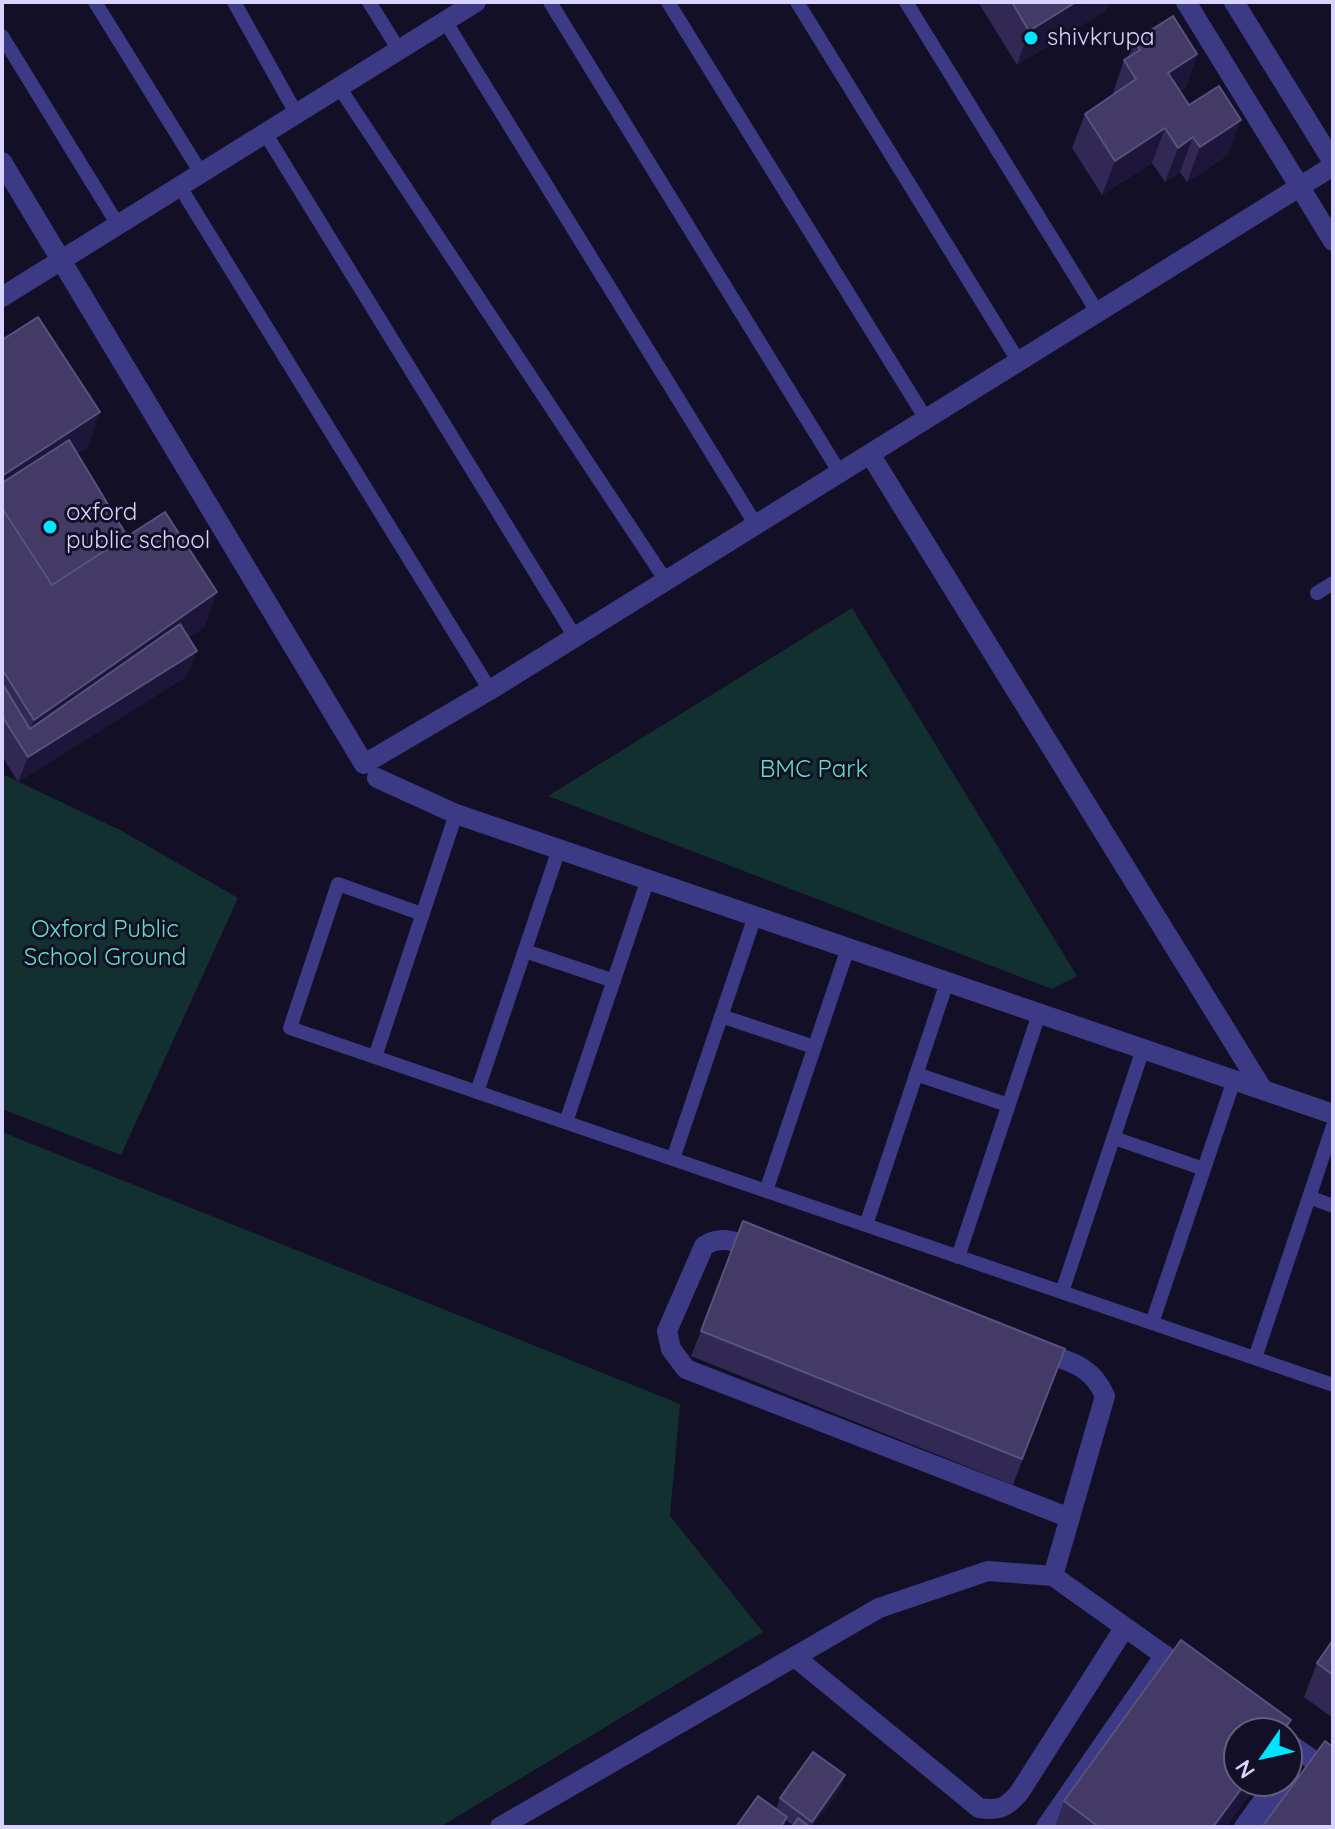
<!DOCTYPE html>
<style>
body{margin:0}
#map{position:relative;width:1335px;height:1829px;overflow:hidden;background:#130f26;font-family:Quicksand,sans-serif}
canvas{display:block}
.frame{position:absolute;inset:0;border:4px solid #d9d4ff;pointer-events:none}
.north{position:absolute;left:1223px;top:1717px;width:80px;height:80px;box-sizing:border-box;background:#130f26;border:2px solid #625e7d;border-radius:50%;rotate:236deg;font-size:22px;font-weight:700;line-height:32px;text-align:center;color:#d9d4ff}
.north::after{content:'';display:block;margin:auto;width:28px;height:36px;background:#00e5ff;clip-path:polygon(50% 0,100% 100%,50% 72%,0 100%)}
</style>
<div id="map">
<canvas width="1335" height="1829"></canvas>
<div class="frame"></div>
<div class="north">N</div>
</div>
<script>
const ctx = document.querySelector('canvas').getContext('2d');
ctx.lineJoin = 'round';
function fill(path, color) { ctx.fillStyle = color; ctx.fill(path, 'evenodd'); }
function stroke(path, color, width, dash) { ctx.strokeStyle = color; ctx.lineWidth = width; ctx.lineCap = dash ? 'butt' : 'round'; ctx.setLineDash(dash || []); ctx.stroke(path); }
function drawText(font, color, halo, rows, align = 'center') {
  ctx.font = font + ' Quicksand,sans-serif'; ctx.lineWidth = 6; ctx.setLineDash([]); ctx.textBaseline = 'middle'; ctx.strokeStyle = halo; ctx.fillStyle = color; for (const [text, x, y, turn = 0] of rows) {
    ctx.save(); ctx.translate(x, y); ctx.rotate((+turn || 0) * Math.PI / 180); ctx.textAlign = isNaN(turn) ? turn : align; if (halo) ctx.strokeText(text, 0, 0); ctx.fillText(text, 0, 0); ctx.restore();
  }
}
fill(new Path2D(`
 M852,608L1077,976L1052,989L548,796Z
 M2,774L122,831L238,898L121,1155L2,1109Z
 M2,1132L680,1404L670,1516L763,1632L440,1827H2Z`), '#12302f');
stroke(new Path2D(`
 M95,2L201,173
 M234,2L296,113
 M369,2L399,50
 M550,2L840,473
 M668,2L926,419
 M797,2L1019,362
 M906,2L1098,313
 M445,21L756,525
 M2,36L118,225
 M339,87L666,581
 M265,133L575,637
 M180,187L490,690
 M1317,593L1333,583
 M422,914L338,884L290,1028L1333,1385
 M525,951L614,981
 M721,1016L814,1047
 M375,1057L456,814
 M916,1074L1008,1105
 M477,1092L559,849
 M566,1122L648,879
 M1114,1138L1204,1169
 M673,1159L755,916
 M766,1191L848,948
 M1309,1197L1333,1206
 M866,1225L947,982
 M958,1257L1039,1014
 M1062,1292L1143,1049
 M1152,1323L1234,1080
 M1255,1358L1333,1126`), '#3d3a85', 14);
stroke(new Path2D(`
 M2,162L364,764L490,690L1333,166
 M2,297L476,2
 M870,454L1263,1090
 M377,778L456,814L1333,1114
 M761,1251C740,1244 723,1233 704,1246L667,1331L671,1349L686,1369L1070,1518
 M1039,1351C1069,1362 1091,1364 1105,1396L1053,1576
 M795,1657L979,1808C999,1811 1006,1808 1019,1793L1125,1627
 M1287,1742L1333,1774
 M500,1827L879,1608L988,1571L1053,1576L1188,1672
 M1046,1827L1165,1655
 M1244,1827L1277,1781
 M1261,1827L1291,1789`), '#3d3a85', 20);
stroke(new Path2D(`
 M1186,2L1333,241
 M1234,2L1333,162`), '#3d3a85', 20);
fill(new Path2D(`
 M978,2H1109L1105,11L1017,65Z
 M1134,41L1197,54L1185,89L1180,92L1189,105L1228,155L1187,182L1180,172L1165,182L1152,163L1102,195L1072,148L1085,114L1112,96L1124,60L1128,58Z
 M2,340L88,447L77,453L127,536L217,592L204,627L188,638L187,676L18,782L2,756Z
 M701,1331L1065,1349L1013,1485L691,1356Z
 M1333,1640V1718L1304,1697L1317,1663Z
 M1239,1781H1259L1226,1827H1055L1064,1801Z
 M840,1789L812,1827L793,1825L786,1820L784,1827H736L776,1809L780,1798Z`), '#312854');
fill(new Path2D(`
 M1076,2H1109L1105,11L1017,65L1029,31Z
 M1197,54L1185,89L1155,108L1168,73Z
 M1241,120L1228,155L1187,182L1200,147Z
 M1165,128L1152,163L1102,195L1115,161Z
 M1193,137L1180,172L1165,182L1178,148Z
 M100,412L88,447L2,503V476Z
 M217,592L204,627L24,752L23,750L34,720Z
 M197,651L187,676L18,782L28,757Z
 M1291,1720L1286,1733H1281Z
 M845,1775L840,1789L812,1827H810L812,1822Z
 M1247,1781H1259L1226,1827H1213Z`), '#1d163a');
const building = new Path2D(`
 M1012,2H1076L1029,31Z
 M1173,16L1197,54L1168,73L1189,105L1219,86L1241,120L1200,147L1193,137L1178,148L1165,128L1115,161L1085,114L1136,79L1124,60L1140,50L1134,41Z
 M38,317L100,412L2,476V340Z
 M69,440L127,536L52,585L2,508V483Z
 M2,508L52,585L165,512L217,592L34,720L2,669Z
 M180,624L197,651L28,757L2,716V683L30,729Z
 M743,1221L1065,1349L1022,1459L701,1331Z
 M1181,1640L1291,1720L1281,1733H1239V1781H1247L1213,1827H1099L1064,1801Z
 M1333,1640V1675L1317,1663Z
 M1325,1741L1333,1747V1827H1262Z
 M813,1752L845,1775L812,1822L780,1798Z
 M758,1796L787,1817L780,1827H736Z
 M798,1818L810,1827H792Z`);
fill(building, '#433a66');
stroke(building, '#5a527e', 2);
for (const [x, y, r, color] of [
 [1031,38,8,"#00e5ff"],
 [50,527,8,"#00e5ff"]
]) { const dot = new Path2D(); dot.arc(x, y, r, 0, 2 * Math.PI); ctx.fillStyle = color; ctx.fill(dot); stroke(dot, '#130f26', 3); }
drawText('24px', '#d9d4ff', '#130f26', [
 ["shivkrupa",1047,38],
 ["oxford",66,513],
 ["public school",66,541]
], 'left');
drawText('24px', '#5fe0c0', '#130f26', [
 ["BMC Park",814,770],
 ["Oxford Public",105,930],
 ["School Ground",105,958]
]);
</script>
